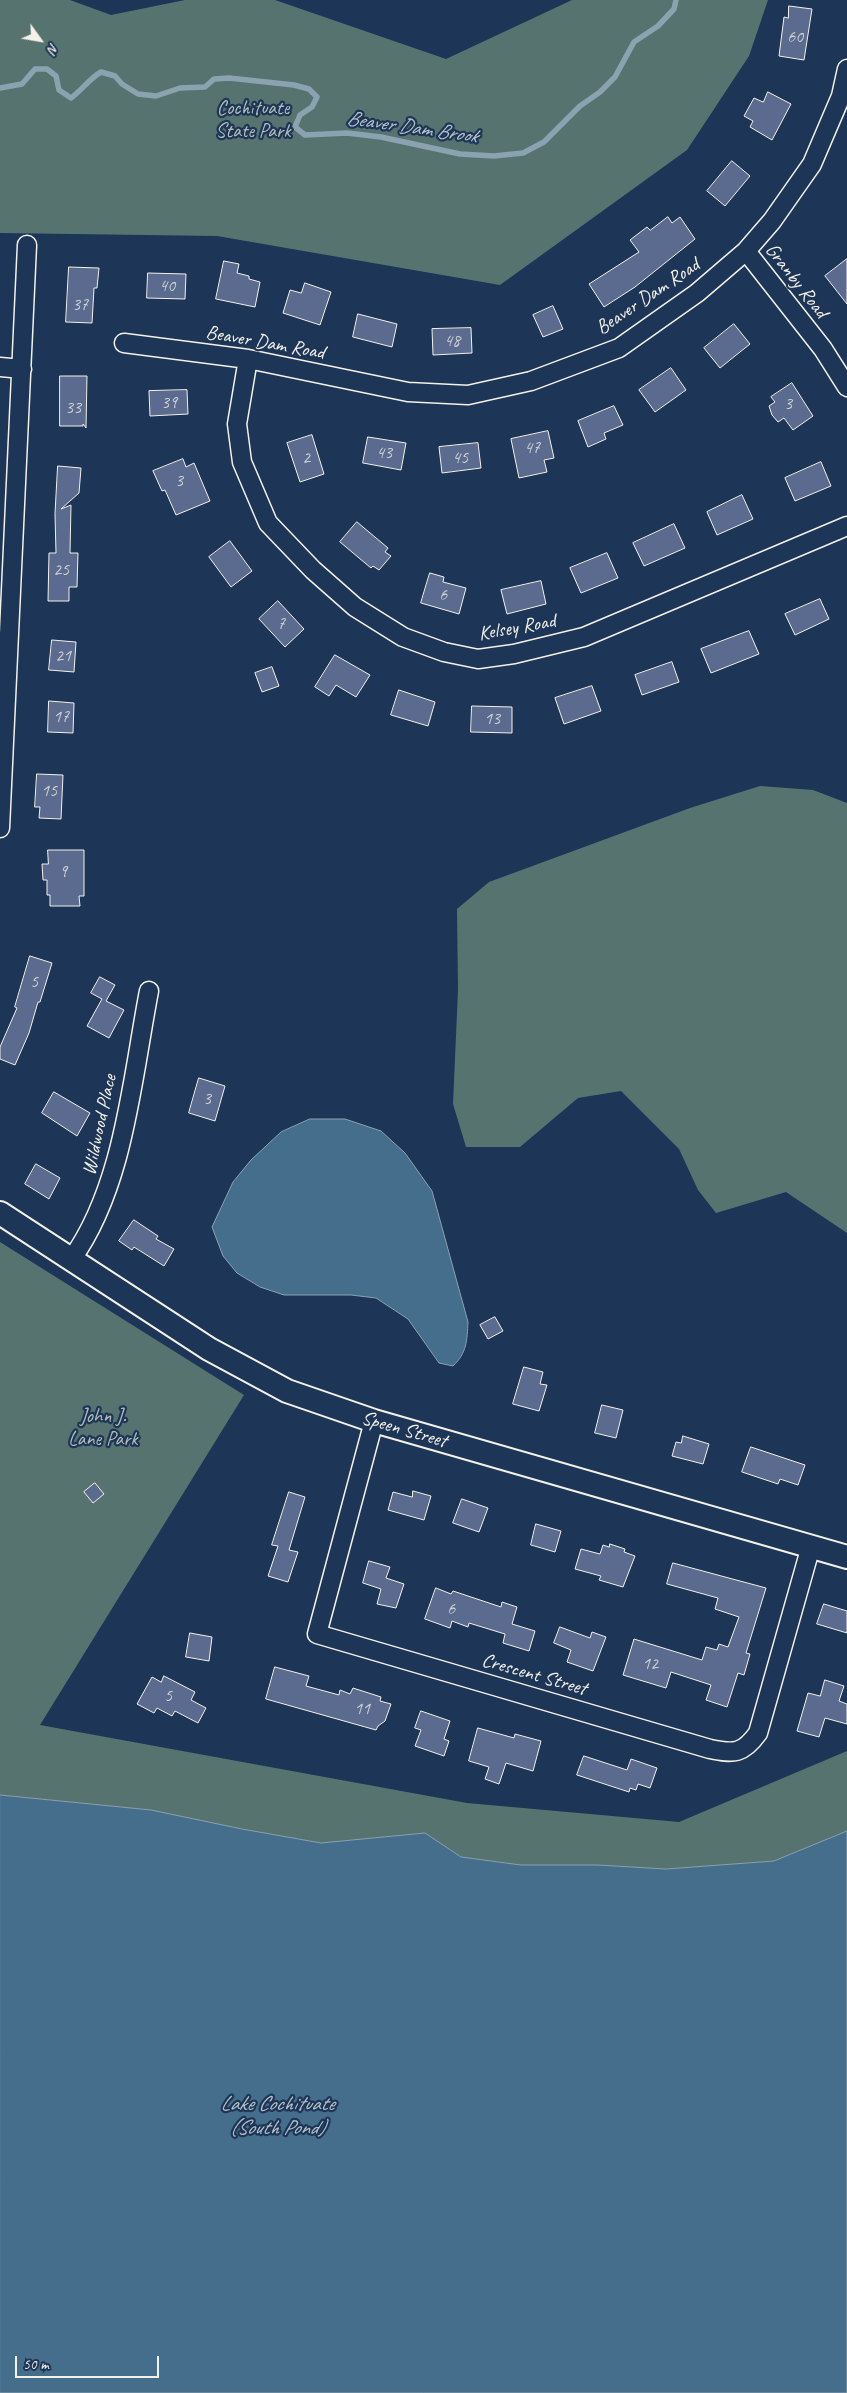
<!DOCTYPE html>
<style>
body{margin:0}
#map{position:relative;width:847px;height:2393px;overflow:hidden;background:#1d3557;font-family:Caveat,sans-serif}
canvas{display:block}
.north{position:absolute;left:15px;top:15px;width:50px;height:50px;-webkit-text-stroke:4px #1d3557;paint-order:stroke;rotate:122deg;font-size:14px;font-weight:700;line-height:20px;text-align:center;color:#f4f1e8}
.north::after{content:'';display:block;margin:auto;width:18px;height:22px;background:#f4f1e8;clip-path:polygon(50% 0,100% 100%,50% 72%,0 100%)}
.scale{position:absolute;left:15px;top:2356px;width:144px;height:22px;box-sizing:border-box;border:2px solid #f4f1e8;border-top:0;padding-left:6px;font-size:15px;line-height:18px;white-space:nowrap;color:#f4f1e8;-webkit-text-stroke:4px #1d3557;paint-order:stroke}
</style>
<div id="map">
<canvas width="847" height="2393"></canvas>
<div class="north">N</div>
<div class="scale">50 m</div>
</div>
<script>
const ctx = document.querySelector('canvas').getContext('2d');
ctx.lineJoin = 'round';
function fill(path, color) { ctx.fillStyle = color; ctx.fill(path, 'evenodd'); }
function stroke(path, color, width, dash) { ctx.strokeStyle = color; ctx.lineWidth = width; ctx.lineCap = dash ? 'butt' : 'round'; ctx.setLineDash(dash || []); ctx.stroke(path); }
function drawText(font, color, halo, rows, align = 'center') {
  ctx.font = font + ' Caveat,sans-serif'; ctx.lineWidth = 4.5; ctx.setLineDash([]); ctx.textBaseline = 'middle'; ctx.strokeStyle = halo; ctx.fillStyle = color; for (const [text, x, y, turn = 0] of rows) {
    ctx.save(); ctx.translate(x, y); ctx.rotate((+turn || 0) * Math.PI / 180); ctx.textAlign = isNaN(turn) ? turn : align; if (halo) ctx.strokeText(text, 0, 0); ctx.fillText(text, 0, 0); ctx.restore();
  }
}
fill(new Path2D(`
 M0,0H70L111,15L185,0H275L446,59L572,0H768L749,56L687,150L500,285L217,236L0,233Z
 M760,786L813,790L847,803V1233L786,1192L716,1213L698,1190L679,1149L621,1091L578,1098L520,1147H466L453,1104L458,990L457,909L489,882L690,808Z
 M0,1242L244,1395L40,1725L467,1803L679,1822L847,1751V1831L774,1861L666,1869L597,1865H521L461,1857L425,1833L321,1843L242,1829L150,1810L0,1795Z`), '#577370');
const water = new Path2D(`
 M310,1119H345L381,1131L405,1153L432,1191L468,1322C467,1340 467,1353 453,1366L439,1363L408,1319L376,1298L351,1295H284L260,1287L237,1273L223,1256L212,1227L233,1182L251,1160L281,1132Z
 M0,1795L151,1810L242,1829L321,1843L425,1833L461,1857L521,1865H597L666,1869L774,1861L847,1831V2393H0Z`);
fill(water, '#456e8c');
stroke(water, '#8ba2b1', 1);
stroke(new Path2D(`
 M0,88L22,84L35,69H47L56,76L59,90L71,98C82,90 89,79 101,72L115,76L122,84L138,94L156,96L180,88L205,87L214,79L229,78L294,85L309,89L317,97L312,107L300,115L295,127L305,135L347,133L381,137L460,154L494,156L523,153L544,142L580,106L600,92L615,77L634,42L658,26L674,9L676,0`), '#8ba2b1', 5.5);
const building = new Path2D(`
 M789,6L812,9L804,60L779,56L784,17L788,18Z
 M768,92L791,104L772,140L750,127L753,121L744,116L754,98L763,102Z
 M732,161L750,176L725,206L707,191Z
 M668,217L672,223L680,217L695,239L635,287L604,307L589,284L639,252L630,240L647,227L650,230Z
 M847,259V304L825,276Z
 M224,261L239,264L237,273L249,276V279L260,282L255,307L216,299Z
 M69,267L99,268L97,288H94L92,323L66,322Z
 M148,273L186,274L185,299L147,298Z
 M305,283L331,292L320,325L283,313L290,290L301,293Z
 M553,306L563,329L543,337L533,315Z
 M358,314L397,324L392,347L353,337Z
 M734,324L750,344L720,368L704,348Z
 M471,328L472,353L433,355L432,329Z
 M671,368L686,390L655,412L639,390Z
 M60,376H87L86,428L83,424V426H60Z
 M792,383L813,416L793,430L784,418L778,422L772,415L769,406L775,402L771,397Z
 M187,390L188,414L150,416L149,391Z
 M614,406L623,425L604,433L606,439L588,447L578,421Z
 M548,431L554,458L544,460L547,472L519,478L511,439Z
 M312,435L324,474L300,482L287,443Z
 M368,437L406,443L401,470L363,463Z
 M478,443L481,468L442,473L439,447Z
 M183,459L186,467L194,463L210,501L176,515L165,490L162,491L153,471Z
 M821,462L831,486L795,501L785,478Z
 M58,466L81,468L79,493L61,509L71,505L70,553H78L77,587H69V601H48L49,553H56L55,514Z
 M742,495L753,519L717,535L707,512Z
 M357,522L388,548L385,552L391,556L379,570L373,566L371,568L340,542Z
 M674,524L685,548L644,566L633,543Z
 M230,541L252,571L231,587L209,557Z
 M607,553L618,578L581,593L570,568Z
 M430,573L444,577L443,582L466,588L459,614L421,603Z
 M541,581L546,604L507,614L501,590Z
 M820,599L829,619L795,635L785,614Z
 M278,601L304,629L285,647L259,619Z
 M749,631L759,654L711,673L701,649Z
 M52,640L76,642L74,672L49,670Z
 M335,655L370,675L356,697L336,685L329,696L315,687Z
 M672,662L679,682L642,695L635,675Z
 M272,667L279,686L262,692L255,673Z
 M592,686L601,711L564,724L555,698Z
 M399,690L435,702L428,726L391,715Z
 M49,701L74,703L73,733L48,732Z
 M472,706L512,707V733L471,732Z
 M37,774L63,775L61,819L39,818L40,807H35Z
 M48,850H84V896H79L80,906H50V895H47V880H43L42,864H48Z
 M30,956L52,963L40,1002H38L29,1033L15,1065L0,1059V1047L17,1008L15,1007Z
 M100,977L115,985L106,1001L124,1010L109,1038L87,1026L102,999L91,993Z
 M199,1078L225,1086L215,1121L189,1113Z
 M54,1092L90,1113L77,1136L42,1113Z
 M36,1164L60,1178L49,1199L25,1184Z
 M134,1220L158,1236L156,1239L174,1249L164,1266L134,1247L132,1250L119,1241Z
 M495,1317L503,1331L488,1339L480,1325Z
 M524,1367L543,1372L540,1384L547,1385L539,1411L513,1404Z
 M602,1405L623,1410L616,1438L595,1433Z
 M683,1436L709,1444L703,1464L672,1456L676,1442L681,1443Z
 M751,1447L805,1465L798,1485L780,1479L778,1484L742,1472Z
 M95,1483L104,1494L93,1503L84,1492Z
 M413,1491L431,1496L424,1520L388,1510L393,1492L412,1497Z
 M289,1492L305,1497L289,1550L298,1552L288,1582L268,1576L278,1546L272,1545Z
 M462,1499L488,1508L479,1532L453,1523Z
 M536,1524L561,1531L555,1552L531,1545Z
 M610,1544L625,1549L624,1552L635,1556L623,1587L599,1580L601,1576L575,1569L581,1549L600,1554L603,1545L609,1547Z
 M369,1561L390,1567L386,1578L404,1584L396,1608L377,1604L381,1589L363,1583Z
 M673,1563L766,1588L746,1653L750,1654L744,1675L738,1673L727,1707L706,1700L711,1685L671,1672L666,1688L623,1675L634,1639L702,1660L706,1647L717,1650L719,1644L728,1647L739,1617L715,1609L718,1598L667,1584Z
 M436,1588L451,1594L453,1591L501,1607L502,1602L517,1607L512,1624L535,1631L529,1651L503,1643L505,1634L469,1623L468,1627L452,1621L450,1628L425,1619Z
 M824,1604L847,1611V1633L817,1624Z
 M560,1627L590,1638L592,1632L606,1637L593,1671L567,1662L571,1650L554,1643Z
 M190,1633L212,1637L209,1661L186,1657Z
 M275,1667L309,1676L306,1686L339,1695L340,1690L350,1694L353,1688L381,1697L380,1701L391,1704L385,1721L378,1726L376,1730L266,1699Z
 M164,1676L195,1692L191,1700L206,1708L198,1723L175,1711L172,1716L157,1708L154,1713L137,1704L152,1677L161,1682Z
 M825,1680L844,1686L839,1701L847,1704V1724L825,1718L819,1737L797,1731L808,1693L820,1696Z
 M421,1711L450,1721L444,1739L449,1741L444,1756L415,1746L421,1730L415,1728Z
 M478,1728L514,1738L515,1734L541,1741L533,1771L506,1763L499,1784L485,1779L489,1767L469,1761Z
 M584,1756L627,1770L631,1759L657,1768L650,1788L638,1784L636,1790L630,1788L629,1792L577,1775Z`);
fill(building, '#5a6b8f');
stroke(building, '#f4f1e8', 1);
const minor = new Path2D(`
 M746,251L823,349L847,387
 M124,343L248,359L408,392L468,395L531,381L619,348L697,293L746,251L772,221L812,164L841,96L847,69
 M248,359L237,424L242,462L268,523L313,570L355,607L403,637L444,652L478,659L514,654L584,637L847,526
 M0,367L22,369
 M0,828L27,245
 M71,1260C124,1187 132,1079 149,991
 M374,1421L317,1634L710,1749C734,1754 743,1754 758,1733L811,1546`);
const tertiary = new Path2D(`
 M0,1213L209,1349L287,1391L374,1421L847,1557`);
stroke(minor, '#f4f1e8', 21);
stroke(tertiary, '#f4f1e8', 26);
stroke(minor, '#1d3557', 18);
stroke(tertiary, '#1d3557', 22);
drawText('18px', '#ced0d2', null, [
 ["60",795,37],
 ["40",167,286],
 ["37",80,305],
 ["48",452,341],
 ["39",169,403],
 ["3",788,404],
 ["33",73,408],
 ["47",532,448],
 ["43",384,453],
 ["2",306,458],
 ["45",460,458],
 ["3",179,481],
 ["25",61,570],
 ["6",443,595],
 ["7",281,624],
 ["21",63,656],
 ["17",61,717],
 ["13",492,719],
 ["15",49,791],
 ["9",63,872],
 ["5",34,982],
 ["3",207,1099],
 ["6",451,1609],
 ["12",650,1664],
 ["5",168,1696],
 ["11",362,1709]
]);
drawText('20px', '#b5bfb8', '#1d3557', [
 ["Cochituate",253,109],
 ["State Park",253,132],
 ["John J.",103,1417],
 ["Lane Park",103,1440]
]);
drawText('20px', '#f4f1e8', '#1d3557', [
 ["Granby Road",796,281,52],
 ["Beaver Dam Road",648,297,-34],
 ["Beaver Dam Road",265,343,10],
 ["Kelsey Road",517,628,-10],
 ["Wildwood Place",100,1125,-78],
 ["Speen Street",404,1430,16],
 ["Crescent Street",534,1675,16]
]);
drawText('italic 21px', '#b7c3c8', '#1d3557', [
 ["Beaver Dam Brook",412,128,8],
 ["Lake Cochituate",277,2104],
 ["(South Pond)",277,2128]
]);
</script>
